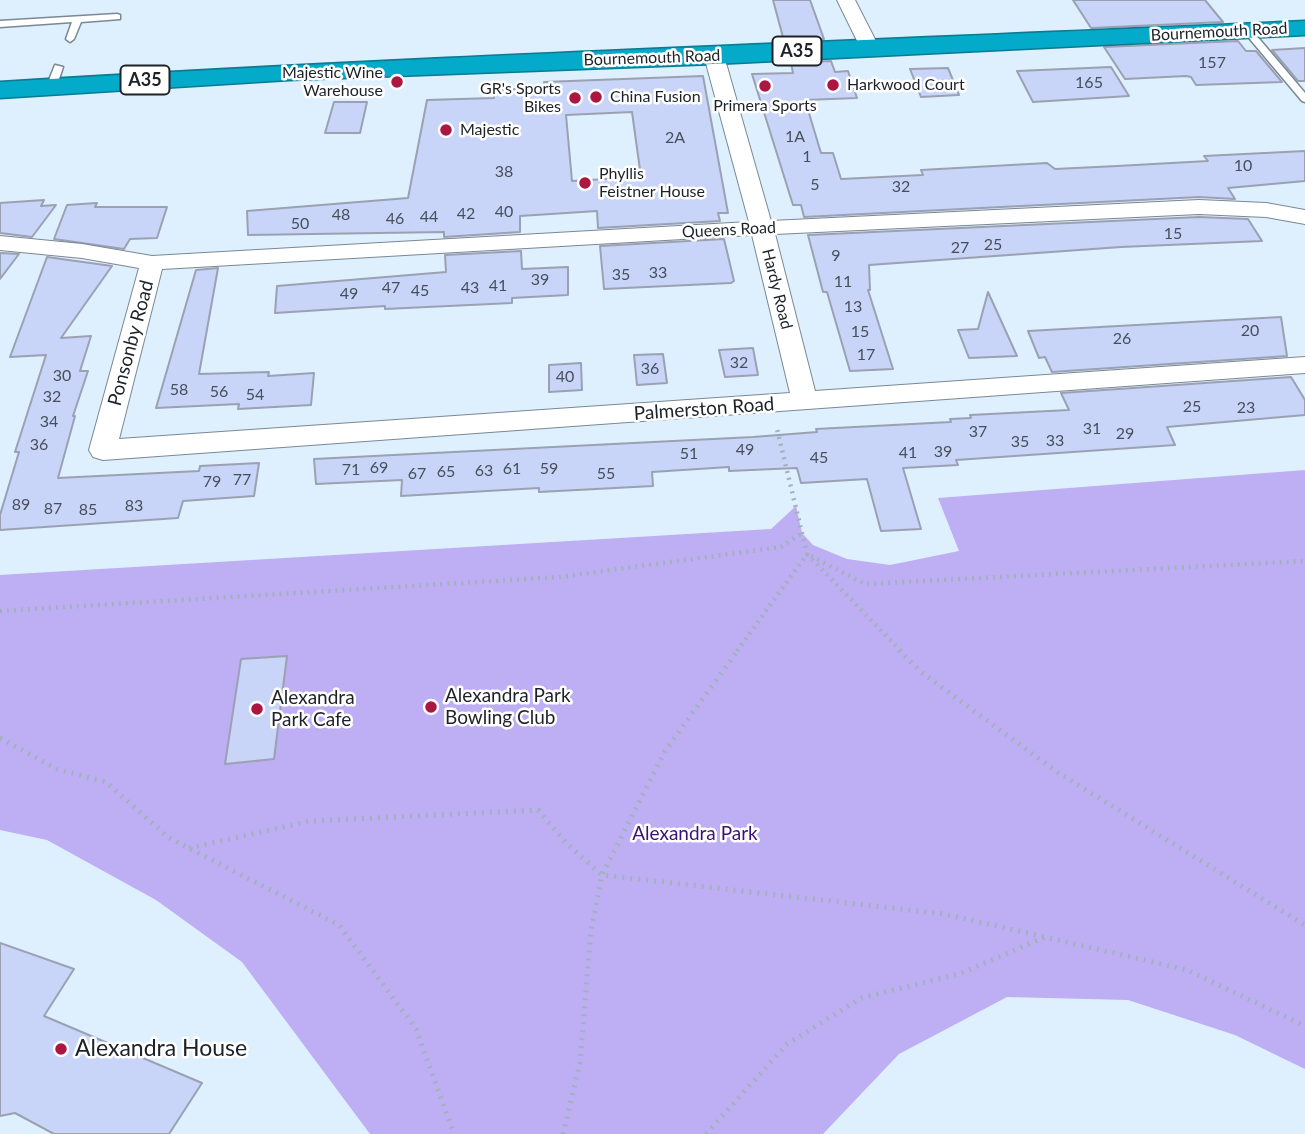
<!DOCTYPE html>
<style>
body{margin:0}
canvas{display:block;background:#deeffd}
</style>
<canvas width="1305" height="1134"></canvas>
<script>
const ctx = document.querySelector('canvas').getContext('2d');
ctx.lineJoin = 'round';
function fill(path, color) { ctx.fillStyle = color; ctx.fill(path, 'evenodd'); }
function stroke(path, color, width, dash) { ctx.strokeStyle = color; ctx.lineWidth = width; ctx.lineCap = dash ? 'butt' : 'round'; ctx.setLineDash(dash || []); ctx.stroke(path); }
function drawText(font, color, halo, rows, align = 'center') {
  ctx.font = font + ' Lato,sans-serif'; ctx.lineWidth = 5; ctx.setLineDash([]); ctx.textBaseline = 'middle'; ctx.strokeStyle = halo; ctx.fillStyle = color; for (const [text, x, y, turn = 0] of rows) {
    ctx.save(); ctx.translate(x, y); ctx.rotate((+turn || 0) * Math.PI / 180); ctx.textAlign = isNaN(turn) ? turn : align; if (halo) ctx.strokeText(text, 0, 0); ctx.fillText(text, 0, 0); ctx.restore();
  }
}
fill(new Path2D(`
 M1305,470V1069L1235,1035L1128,1000L1007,997L899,1054L823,1134H370L242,962L156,900L47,840L0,830V575L771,529L796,506L802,533L813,545L847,559L890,565L959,551L938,498Z`), '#beaef4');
const building = new Path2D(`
 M773,0H810L824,39L784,41Z
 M1073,0H1205L1223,22L1091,28Z
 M1238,41L1246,51H1256L1282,82L1196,85L1191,77L1186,76L1125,79L1104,47Z
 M1305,48V81H1298L1272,50Z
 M831,61L835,72L848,71L857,98L805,100L821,153H833L841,179L923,175L921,170L1047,163L1055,169L1117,166L1208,161L1204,156L1305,151V181L1228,188L1235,199L1199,197L804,217L801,205H793L752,74L793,73L791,63Z
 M1111,67L1129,96L1033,102L1017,71Z
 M948,68L959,95L921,97L910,69Z
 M703,76L728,213H718L720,221L598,228L597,211L520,216V232L444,237V232L248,235L247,211L408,198L427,100L494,98V90L544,88V82ZM632,112L641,177L572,181L566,115Z
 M334,102H367L360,133H325Z
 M44,200L41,206L56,205L32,237L0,233V203Z
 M97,203L95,207H167L157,238L130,239L124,249L54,239L67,205Z
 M1199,217L1248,219L1262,241L1121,247L869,265L870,290H868L893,369L850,371L827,292H823L808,235Z
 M724,239L734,281L731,283L604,289L600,246Z
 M521,251L522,269L568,267V295L512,298V303L385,309V306L275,313L277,286L446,272L445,255Z
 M0,253L19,254L0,279Z
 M47,257L112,266L61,338L91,336L80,371H88L73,416H75L58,478L199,471L200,466L259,463L254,496L183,501L178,518L0,530V515L19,452H15L46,355L10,357Z
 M218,268L199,374L269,372L268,376L314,373L311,405L238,409L239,404L156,408L196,270Z
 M988,292L1017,356L969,358L958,330L978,329Z
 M1281,317L1287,356L1052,372L1045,357L1039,358L1028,331Z
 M753,348L758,375L725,377L719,350Z
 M663,354L667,383L637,385L634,355Z
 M581,363L582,390L549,392V365Z
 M1291,377L1305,400V415L1167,427L1175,445L956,460L958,465L903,468L921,529L881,531L867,479L801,483L797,468L729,471V467L652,472L653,486L539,492V488L401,496L402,480L316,484L314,459L753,437L817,432L816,429L951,422L950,419L971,418L970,415L1069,410L1061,393Z
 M287,656L274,759L225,764L241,659Z
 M0,943L74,969L44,1016L202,1083L169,1134H54L15,1113L0,1116Z`);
fill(building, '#c8d5f8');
stroke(building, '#9ba1b2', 2);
const lane = new Path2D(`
 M117,14L120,15V19L81,22L74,39L70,42L66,39L72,22L0,27V21Z
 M1244,28H1250L1305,93V102L1302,101L1244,32Z
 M55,65L63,67L57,85L52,88L47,85Z`);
const street = new Path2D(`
 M837,0H855L879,47L876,51H862Z
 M714,50L724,56L771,221L1199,200L1266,203L1305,210V224L1266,217L1199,214L775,234L815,391L1305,357V373L103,460L93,457L89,450L139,268L82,258L0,250V236L82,244L152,256L749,222L704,56ZM752,235L790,393L119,439L162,269Z`);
const highway = new Path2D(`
 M1305,21V35L714,64L289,80L0,98V82C435,55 870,41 1305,21Z`);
stroke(lane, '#7a8895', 3);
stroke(street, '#7a8895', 2);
stroke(highway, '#0c7a91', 3);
stroke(new Path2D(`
 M807,554L901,651
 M811,556L865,584L1305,561
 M0,611L560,577L781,547L802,533
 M737,651L807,554L777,429`), '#a3b1bc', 4.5, [2, 5]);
stroke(new Path2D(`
 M899,650L921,672L1057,772L1305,925
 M0,738L57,769L106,782L169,838L339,925L416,1029L454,1134
 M189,848L311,821L538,810L566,843L602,875L944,914L1045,937
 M563,1134L580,1063L591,930L602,875L665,751L738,650
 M706,1134L787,1044L861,998L959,974L1045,937L1187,970L1305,1026`), '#a3b1bc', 5, [2, 6]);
fill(lane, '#fff');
fill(street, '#fff');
fill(highway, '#04aaca');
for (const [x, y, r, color] of [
 [397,82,7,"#ab1642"],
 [833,85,7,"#ab1642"],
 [765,86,7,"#ab1642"],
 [596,97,7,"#ab1642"],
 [575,98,7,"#ab1642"],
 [446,130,7,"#ab1642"],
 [585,183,7,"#ab1642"],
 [431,707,7,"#ab1642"],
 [257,709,7,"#ab1642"],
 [61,1049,7,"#ab1642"]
]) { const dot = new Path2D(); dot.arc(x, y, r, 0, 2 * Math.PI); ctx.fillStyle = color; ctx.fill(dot); stroke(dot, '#fff', 2.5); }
drawText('16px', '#1c2227', '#fff', [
 ["Bournemouth Road",1219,32,-3],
 ["Bournemouth Road",652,58,-2],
 ["Queens Road",729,230,-3],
 ["Hardy Road",777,289,76]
]);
drawText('16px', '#474f5b', null, [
 ["157",1212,63],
 ["165",1089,83],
 ["1A",795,137],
 ["2A",675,138],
 ["1",807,157],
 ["10",1243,166],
 ["38",504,172],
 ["5",815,185],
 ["32",901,187],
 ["40",504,212],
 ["42",466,214],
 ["48",341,215],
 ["44",429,217],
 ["46",395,219],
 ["50",300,224],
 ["15",1173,234],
 ["25",993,245],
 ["27",960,248],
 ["9",836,256],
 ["33",658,273],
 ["35",621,275],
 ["39",540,280],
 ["11",843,282],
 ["41",498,286],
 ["47",391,288],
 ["43",470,288],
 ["45",420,291],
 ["49",349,294],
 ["13",853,307],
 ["20",1250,331],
 ["15",860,332],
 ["26",1122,339],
 ["17",866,355],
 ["32",739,363],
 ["36",650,369],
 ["30",62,376],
 ["40",565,377],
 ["58",179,390],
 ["56",219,392],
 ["54",255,395],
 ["32",52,397],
 ["25",1192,407],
 ["23",1246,408],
 ["34",49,422],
 ["31",1092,429],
 ["37",978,432],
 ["29",1125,434],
 ["33",1055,441],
 ["35",1020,442],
 ["36",39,445],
 ["49",745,450],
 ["39",943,452],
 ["41",908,453],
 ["51",689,454],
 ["45",819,458],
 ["69",379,468],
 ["61",512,469],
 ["59",549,469],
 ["71",351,470],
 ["63",484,471],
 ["65",446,472],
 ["67",417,474],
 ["55",606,474],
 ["77",242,480],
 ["79",212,482],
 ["89",21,505],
 ["83",134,506],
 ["87",53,509],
 ["85",88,510]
]);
drawText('16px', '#1c2227', '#fff', [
 ["Majestic Wine",383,73,"right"],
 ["Warehouse",383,91,"right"],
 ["Harkwood Court",847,85],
 ["GR's Sports",561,89,"right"],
 ["Bikes",561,107,"right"],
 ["China Fusion",610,97],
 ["Primera Sports",765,106,"center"],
 ["Majestic",460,130],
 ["Phyllis",599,174],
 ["Feistner House",599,192]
], 'left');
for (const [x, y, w] of [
 [797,51,49],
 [145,80,49]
]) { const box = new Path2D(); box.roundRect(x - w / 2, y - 14.5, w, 29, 5); ctx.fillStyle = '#fff'; ctx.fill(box); stroke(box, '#1c2227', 2); }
drawText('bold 18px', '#1c2227', null, [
 ["A35",797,51],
 ["A35",145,80]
]);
drawText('19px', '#1c2227', '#fff', [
 ["Ponsonby Road",131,343,-75],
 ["Palmerston Road",704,409,-4]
]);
drawText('19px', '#1c2227', '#fff', [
 ["Alexandra Park",445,696],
 ["Bowling Club",445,718],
 ["Alexandra",271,698],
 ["Park Cafe",271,720]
], 'left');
drawText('19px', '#3d1178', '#fff', [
 ["Alexandra Park",695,834]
]);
drawText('23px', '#1c2227', '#fff', [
 ["Alexandra House",75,1049]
], 'left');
</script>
